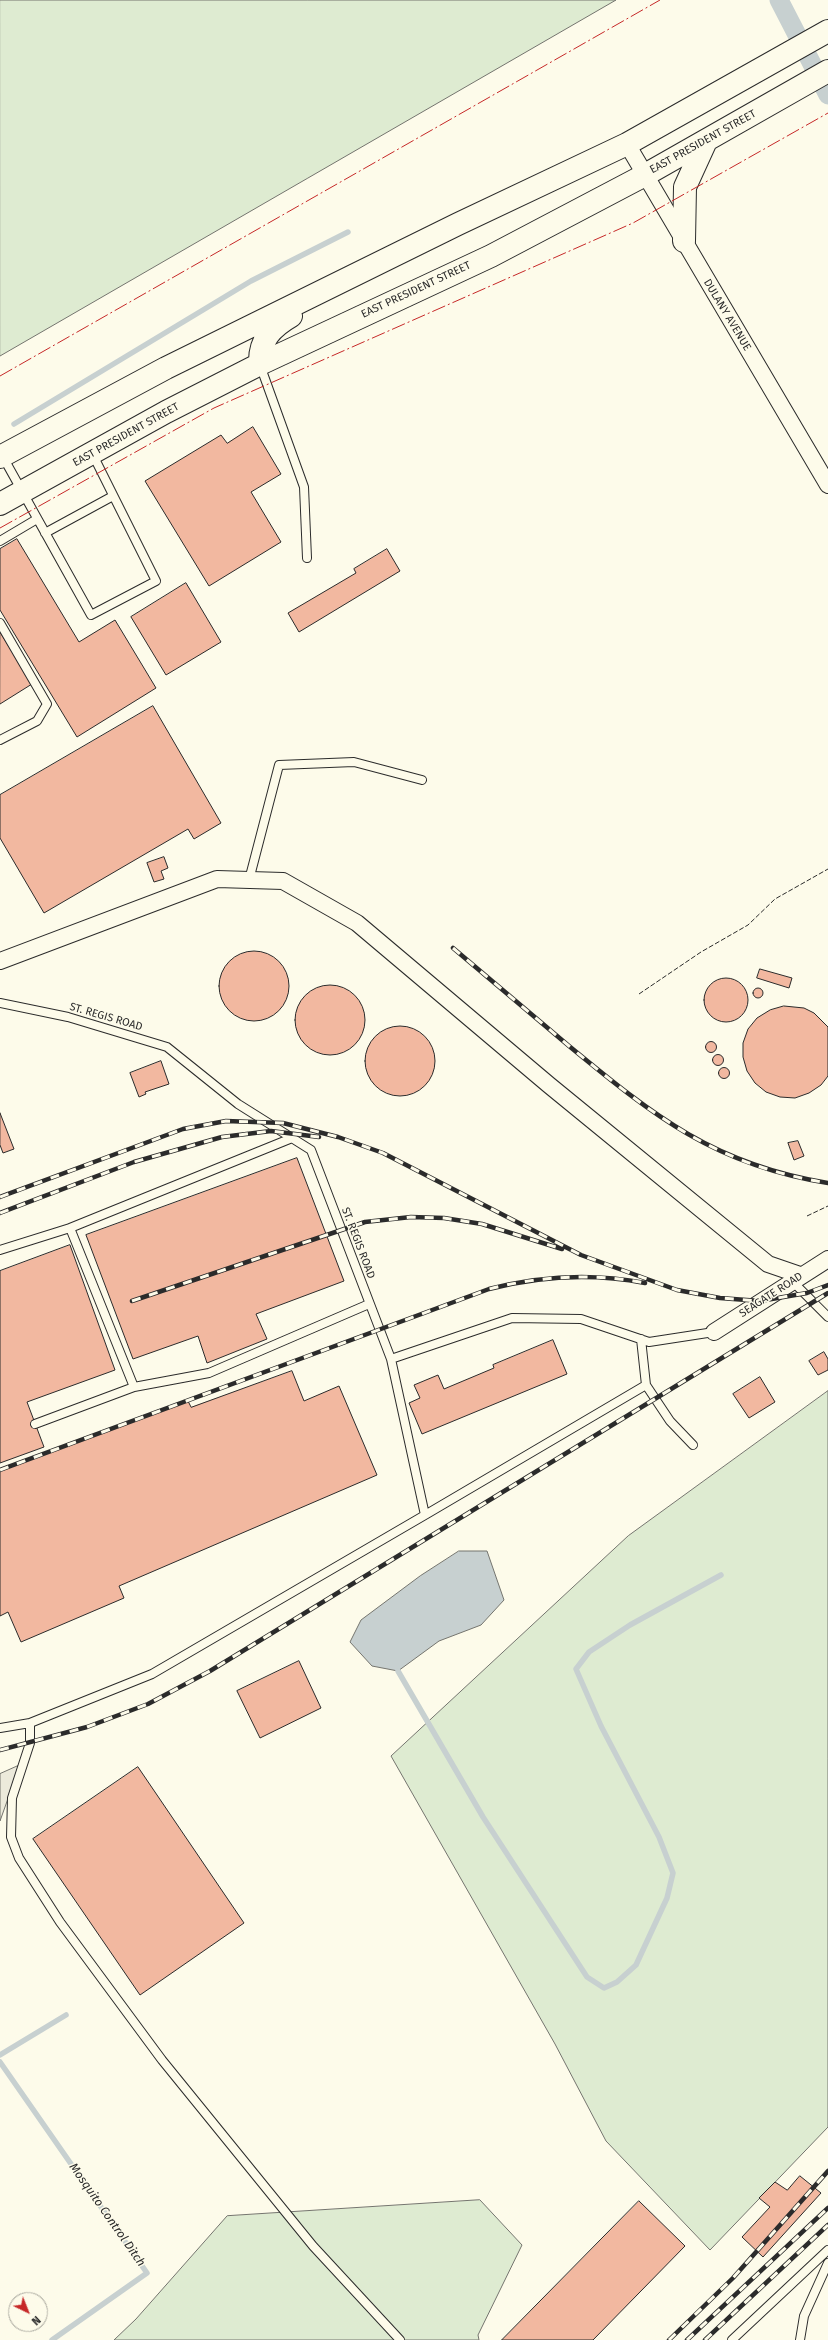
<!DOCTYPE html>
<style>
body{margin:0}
#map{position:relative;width:828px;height:2340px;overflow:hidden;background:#fdfbea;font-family:"Fira Sans",sans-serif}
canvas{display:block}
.north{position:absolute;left:8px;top:2292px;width:40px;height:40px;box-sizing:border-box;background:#fdfbea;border:1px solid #a9a89e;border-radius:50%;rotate:137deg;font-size:11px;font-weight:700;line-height:16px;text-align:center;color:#2b2b2b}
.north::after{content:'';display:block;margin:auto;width:14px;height:18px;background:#c62828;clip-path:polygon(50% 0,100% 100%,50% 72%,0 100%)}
</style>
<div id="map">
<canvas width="828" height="2340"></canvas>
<div class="north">N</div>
</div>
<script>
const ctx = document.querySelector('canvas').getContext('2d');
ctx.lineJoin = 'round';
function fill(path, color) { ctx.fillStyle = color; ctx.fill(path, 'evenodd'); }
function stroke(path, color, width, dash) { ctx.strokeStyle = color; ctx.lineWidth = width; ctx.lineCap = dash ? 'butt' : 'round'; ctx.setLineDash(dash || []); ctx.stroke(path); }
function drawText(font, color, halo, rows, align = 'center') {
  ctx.font = font + ' "Fira Sans",sans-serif'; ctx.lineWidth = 3; ctx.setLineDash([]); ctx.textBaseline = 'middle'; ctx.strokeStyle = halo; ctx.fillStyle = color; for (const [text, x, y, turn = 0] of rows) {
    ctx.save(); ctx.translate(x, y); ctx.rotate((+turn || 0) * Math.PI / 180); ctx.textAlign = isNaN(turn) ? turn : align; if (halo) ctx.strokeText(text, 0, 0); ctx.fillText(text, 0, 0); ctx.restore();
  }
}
const green = new Path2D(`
 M0,0H616L0,356Z
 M828,1391V2127L710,2250L606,2141L555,2044L391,1756L628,1536Z
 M480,2200L522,2245L478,2335L479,2340H114L136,2319L227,2216Z`);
fill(green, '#deebd1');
stroke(green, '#74746e', 1);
const parking = new Path2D(`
 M20,1765L0,1821V1774Z`);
fill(parking, '#eceadb');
stroke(parking, '#74746e', 1);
const water = new Path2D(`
 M459,1551H487L504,1600L481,1625L439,1641L398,1671L372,1666L350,1642L361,1620L420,1576Z`);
fill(water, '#c7d0d0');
stroke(water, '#74746e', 1);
stroke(new Path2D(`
 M14,424L251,281L348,232
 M398,1671L483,1817L587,1977L604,1988L617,1982L636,1965L667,1898L673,1873L659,1837L601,1726L576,1669L589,1652L630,1625L721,1575
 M0,2055L66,2015
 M0,2062L147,2273L52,2340`), '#c7d0d0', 5.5);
stroke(new Path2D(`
 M779,0L828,95`), '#c7d0d0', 19);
const building = new Path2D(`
 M253,427L281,474L251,492L281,542L209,586L145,481L221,435L227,443Z
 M17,539L79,642L115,620L156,688L77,737L0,610V549Z
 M387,549L400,571L299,632L288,613L356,573L354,569Z
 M186,583L221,642L166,675L131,617Z
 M0,632L32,684L0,704Z
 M153,706L221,823L194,839L188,829L44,913L0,838V795Z
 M164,857L168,868L161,871L164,879L154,882L147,863Z
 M219 986a35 35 0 1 1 70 0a35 35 0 1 1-70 0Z
 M760,969L792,978L789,988L757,978Z
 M704 1000a22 22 0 1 1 44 0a22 22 0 1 1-44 0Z
 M295 1020a35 35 0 1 1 70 0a35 35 0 1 1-70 0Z
 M753 993a5 5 0 1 1 10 0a5 5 0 1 1-10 0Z
 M784,1006L804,1008L814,1013L828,1027V1076L821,1085L809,1093L795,1098L780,1097L766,1092L755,1083L747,1071L743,1057V1043L748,1029L757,1018L770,1010Z
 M365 1061a35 35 0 1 1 70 0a35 35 0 1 1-70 0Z
 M705.5 1047a5.5 5.5 0 1 1 11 0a5.5 5.5 0 1 1-11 0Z
 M712.5 1060a5.5 5.5 0 1 1 11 0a5.5 5.5 0 1 1-11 0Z
 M161,1061L169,1084L145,1092L146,1094L139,1097L130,1073Z
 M718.5 1073a5.5 5.5 0 1 1 11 0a5.5 5.5 0 1 1-11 0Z
 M0,1113L14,1149L3,1153L0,1145Z
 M798,1141L804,1156L794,1160L788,1143Z
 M297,1158L344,1281L256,1314L267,1339L207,1363L198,1336L133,1359L86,1235Z
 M70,1245L115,1370L27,1402L44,1447L0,1463V1271Z
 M553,1340L567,1374L422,1434L409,1403L420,1398L414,1385L438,1375L444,1389L494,1368L493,1365Z
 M824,1352L828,1359V1370L818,1375L809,1361Z
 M292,1371L304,1401L339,1386L377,1475L119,1586L124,1598L21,1642L8,1612L0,1616V1471L188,1401L191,1407Z
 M760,1377L775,1402L749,1418L733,1394Z
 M299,1661L321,1708L260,1738L237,1691Z
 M138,1767L244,1923L140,1995L33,1839Z
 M800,2176L821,2193L763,2257L742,2237L770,2207L759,2198L775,2182L787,2190Z
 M639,2201L685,2246L593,2340H502Z`);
fill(building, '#f2b8a0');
stroke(building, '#2b2b2b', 1);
const service = new Path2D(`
 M260,365L304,487L307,558
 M3,457L91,615L156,581L92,453
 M45,533L113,496
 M0,541L37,519
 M0,623L47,704L37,721L0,740
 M249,880L279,765L354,762L422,780
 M0,1003L68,1017L167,1047L238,1104L311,1150L391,1359L512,1318L581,1319L649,1342L714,1332
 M292,1138L70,1228L134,1387L209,1373L369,1304
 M0,1250L70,1228
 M792,1281L828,1317
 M641,1339L646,1385L670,1421L693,1445
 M35,1424L134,1387
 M425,1515L646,1385
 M30,1723V1743L12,1798L11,1837L19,1858L60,1922L162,2060L313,2246L400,2340
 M0,1728L30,1723L152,1674L425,1515L391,1359
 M732,2340L828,2250
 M800,2340L804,2316L828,2263`);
const minor = new Path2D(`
 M627,144L828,485
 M0,961L217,879L283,881L357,923L549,1085L768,1264L800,1275
 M714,1332L828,1259`);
const primary = new Path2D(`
 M684,241L685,187L706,141
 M260,364C259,340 272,327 291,316
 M0,457L166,368L458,224L627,144L828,31
 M0,504L166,412L260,364L491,256L645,175L828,71`);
stroke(service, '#2b2b2b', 10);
stroke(minor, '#2b2b2b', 18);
stroke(primary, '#2b2b2b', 24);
stroke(service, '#fdfbea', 8);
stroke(minor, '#fdfbea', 16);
stroke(primary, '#fdfbea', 22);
const rail = new Path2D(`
 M453,948C492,981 530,1013 569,1046C654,1116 715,1165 828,1183
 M0,1197L183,1129L226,1121L283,1123L338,1137L383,1153L581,1255L677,1290L720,1298L760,1301L807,1293L828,1285
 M0,1213L134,1162L222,1137L271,1131L319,1137
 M132,1301L365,1222L411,1217L444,1218L482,1224L562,1249
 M0,1470L489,1289C540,1276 593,1273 645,1283
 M0,1750L87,1727L148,1704L210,1671L828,1293
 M669,2340L733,2278L828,2171
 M687,2340L828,2208
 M705,2340L828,2225`);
stroke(rail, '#2b2b2b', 4.5);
stroke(rail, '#fdfbea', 3, [9]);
stroke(new Path2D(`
 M639,994L701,952L748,925L775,899L828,869
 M807,1216L828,1206`), '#2b2b2b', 1, [5, 2]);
stroke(new Path2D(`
 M0,376L660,0
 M0,528L214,408L633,223L828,113`), '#c62828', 1, [14, 3, 2, 3]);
drawText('11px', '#2b2b2b', '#fdfbea', [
 ["EAST PRESIDENT STREET",703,142,-29],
 ["EAST PRESIDENT STREET",416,290,-25],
 ["DULANY AVENUE",727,315,59],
 ["EAST PRESIDENT STREET",126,435,-29],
 ["ST. REGIS ROAD",106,1017,16],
 ["ST. REGIS ROAD",358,1243,69],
 ["SEAGATE ROAD",771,1295,-33]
]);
drawText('italic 12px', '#2b2b2b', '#fdfbea', [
 ["Mosquito Control Ditch",107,2215,55]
]);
</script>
